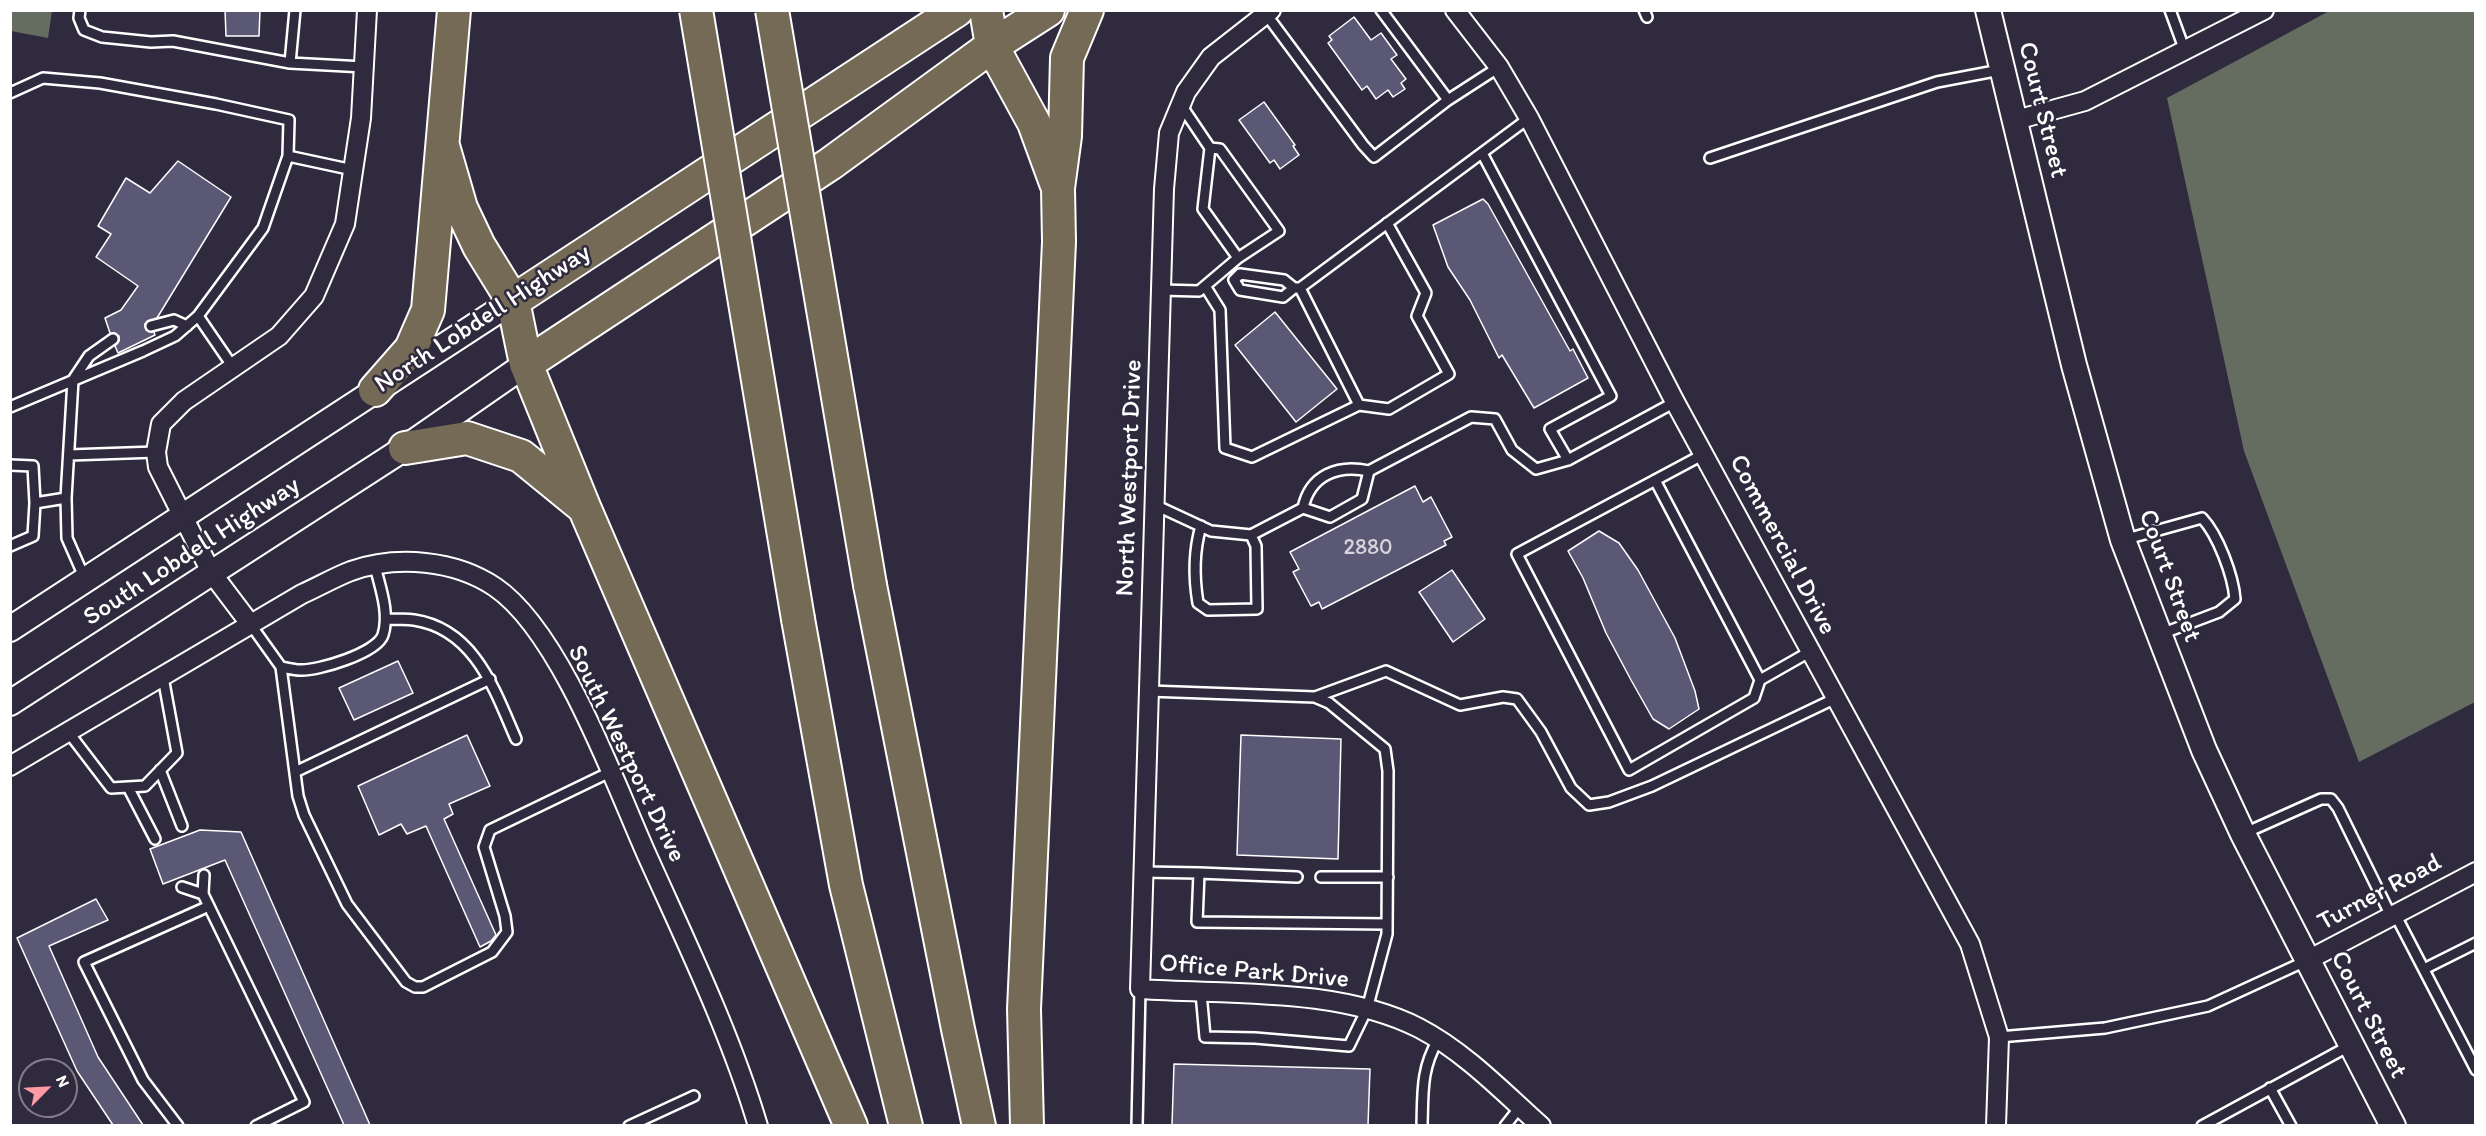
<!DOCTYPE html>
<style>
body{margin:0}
#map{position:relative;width:2486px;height:1136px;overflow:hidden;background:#2f2a3d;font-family:Itim,sans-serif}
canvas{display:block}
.frame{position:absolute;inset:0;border:12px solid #fff;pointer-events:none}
.north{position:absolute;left:18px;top:1058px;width:60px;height:60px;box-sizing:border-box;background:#2f2a3d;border:2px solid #827f8b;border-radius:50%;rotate:66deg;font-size:16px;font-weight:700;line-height:24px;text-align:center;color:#fff}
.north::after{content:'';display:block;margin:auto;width:21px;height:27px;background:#ff9aa2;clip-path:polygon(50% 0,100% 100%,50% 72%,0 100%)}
</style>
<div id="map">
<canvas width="2486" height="1136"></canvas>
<div class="frame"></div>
<div class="north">N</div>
</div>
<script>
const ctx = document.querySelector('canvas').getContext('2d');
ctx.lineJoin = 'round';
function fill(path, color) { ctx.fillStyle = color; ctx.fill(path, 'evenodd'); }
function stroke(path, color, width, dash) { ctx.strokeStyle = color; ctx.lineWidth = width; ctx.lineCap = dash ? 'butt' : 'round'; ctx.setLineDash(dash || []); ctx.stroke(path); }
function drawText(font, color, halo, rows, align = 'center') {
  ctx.font = font + ' Itim,sans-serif'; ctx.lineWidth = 5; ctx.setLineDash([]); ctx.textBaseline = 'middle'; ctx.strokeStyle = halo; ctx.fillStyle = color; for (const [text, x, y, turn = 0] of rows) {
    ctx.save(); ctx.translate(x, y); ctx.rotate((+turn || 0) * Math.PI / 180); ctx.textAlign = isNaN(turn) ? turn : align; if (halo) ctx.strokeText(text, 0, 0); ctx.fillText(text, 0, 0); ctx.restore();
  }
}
fill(new Path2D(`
 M2331,10L2476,11L2475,702L2359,762L2244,451L2167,98Z
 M10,11H52L48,38L11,31Z`), '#656d60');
const building = new Path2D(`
 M225,10H260L259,36H226Z
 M1354,17L1371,40L1381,33L1397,55L1391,59L1406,79L1401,83L1405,89L1393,97L1388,90L1376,99L1367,86L1362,90L1328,43L1332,40L1329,36Z
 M1264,102L1295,145L1293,146L1299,155L1280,169L1274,160L1270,163L1239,120Z
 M178,161L231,197L157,318L145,324L146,330L154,332L155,335L118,353L115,346L119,341V336L110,333L105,318L121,310L138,286L96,257L111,234L98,226L126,178L150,193Z
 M1483,199L1488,204L1570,351L1573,349L1588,378L1534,408L1502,355L1499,358L1470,300L1448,267L1433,225Z
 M1275,312L1337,389L1296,422L1235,345Z
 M1415,486L1423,502L1431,497L1452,537L1444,541L1446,545L1322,609L1319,602L1311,606L1293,572L1299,569L1290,552Z
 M1599,531L1619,543L1638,570L1675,638L1695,691L1699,709L1669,729L1653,719L1631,680L1606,633L1583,578L1568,551Z
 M1452,570L1485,619L1453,642L1419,592Z
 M398,661L413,693L354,720L339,688Z
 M467,735L490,786L449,804L453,814L444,819L496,935L491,941L480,947L426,826L407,834L401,824L379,835L358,786Z
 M1241,735L1341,739L1338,859L1237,855Z
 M200,830L241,832L370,1125H344L225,860L163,884L150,849Z
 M96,899L108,920L49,946L98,1057L143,1125H113L77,1071L17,938Z
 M1174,1064L1370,1069L1368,1125H1172Z`);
fill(building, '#5a5875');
stroke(building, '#fff', 1.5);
const lane = new Path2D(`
 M80,10L79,18L84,30L102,37L151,42L173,41L290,63L364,67
 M1644,10L1647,17
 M2170,10L2185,51
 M1266,14L1363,145L1374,157L1448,100L1381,10
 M290,63L295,10
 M10,93L43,78L100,83L216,104L289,120L288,156
 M1448,100L1499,67
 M1181,105L1210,148
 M1482,153L1611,396L1550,429L1568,460
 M1710,158L1937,82L2000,70
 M1205,286L1220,310L1225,448L1252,457L1359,405L1300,288L1529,118
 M1294,288L1283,297L1240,290L1234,280L1240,274L1284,280L1294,288H1300
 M1161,290L1199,291L1238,258L1279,231L1220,149L1210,148L1203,209L1238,258
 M151,326L174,320L187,326
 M233,367L198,316L263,228L288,156L353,170
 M1359,405L1389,409L1449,374L1417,316L1426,293L1387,223
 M10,407L143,351L175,336L198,316
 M1704,454L1517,554L1629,770L1754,698L1760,680L1811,651
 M69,455L156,452
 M10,465L33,466L35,503L66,498
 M1655,480L1760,680
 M1155,505L1211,531L1251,535L1303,508C1310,475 1338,464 1369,471L1471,417L1495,419L1512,450L1536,469L1568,460L1675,402
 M1303,508L1330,517L1362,499L1369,471
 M1201,526C1194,550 1194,579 1198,603L1208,610L1257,609L1256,546L1251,535
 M2123,540L2202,518C2218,535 2233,575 2235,599L2219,612L2161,634
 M10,546L33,536L35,503
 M85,579L67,538L66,498L73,380L89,356L113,339
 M386,619C395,619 405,619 414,620C475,629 495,691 516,739
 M251,625L281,667C287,668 294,670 300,670C318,671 377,653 383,635C390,613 380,587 375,566
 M281,667L298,796L304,815L347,904L406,982L415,987H423L492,952L507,932L505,916L484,847L490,830L610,772
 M1149,691L1315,697L1329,703L1385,749L1388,771L1387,934L1367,1009L1349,1046L1255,1038L1205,1037L1201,993
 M1315,697L1386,671L1460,705L1503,697L1517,699L1541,732L1571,788L1589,805L1609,802L1652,786L1836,698
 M69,733L111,788L145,786L177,753L163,677
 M160,770L182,826
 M295,772L490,679
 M128,787L155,839
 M2245,833L2321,799H2331L2338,808L2391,916
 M1143,872L1199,873L1197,922L1387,924
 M1199,873L1297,877
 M1321,877H1388
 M182,887L203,894L204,875
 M203,894L304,1102L256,1126
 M2395,914L2476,1070
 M2424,969L2476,943
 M1999,1037L2105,1028L2208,1006L2308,960
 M2270,1088L2291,1126
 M178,1126L143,1080L84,962L209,906
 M629,1126L694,1096
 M1137,1126L1140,989
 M1422,1126C1423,1092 1421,1069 1438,1040
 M1505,1126L1520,1107
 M2202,1126L2349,1046`);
const street = new Path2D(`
 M1271,10L1211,57L1186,92L1169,133L1164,189L1140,989C1230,995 1338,987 1419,1028C1465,1052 1503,1092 1541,1126
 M1455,10L1499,67L1529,118L1675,402L1970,944L1999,1037L1996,1126
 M2016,120L2085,101L2264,10
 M251,625L211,572L158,467L156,452L161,424L184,401L279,336L314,296L345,224L361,118L367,10
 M10,766L302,594C318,587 335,577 351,571C397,555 455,560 495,587C560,631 614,781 646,853C686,942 730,1032 758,1126
 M2308,960L2476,872`);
const secondary = new Path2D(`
 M1988,10L2074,365L2123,540L2204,750L2243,834L2393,1126
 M10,629L513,301
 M10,703L405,448L526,364`);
const highway = new Path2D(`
 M986,10L992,46L1034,123L1056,183
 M443,146L461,208L479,246L513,301L526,364L584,507L851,1126
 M513,301L957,10
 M526,364L830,164L992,46L1048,10
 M375,390L411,349L428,310L454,10
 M405,448L467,438L521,456L581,505
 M870,585L958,1029L979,1126
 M798,619L846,885L906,1126
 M1027,1126L1024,1009L1059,242L1058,188L1065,136L1067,58L1087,10`);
stroke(lane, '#fff', 14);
stroke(street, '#fff', 22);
stroke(secondary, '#fff', 28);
stroke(highway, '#fff', 36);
stroke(lane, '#2f2a3d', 9);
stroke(street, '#2f2a3d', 18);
stroke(secondary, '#2f2a3d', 24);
stroke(highway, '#756a55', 32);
const highwayBridge = new Path2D(`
 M696,10L798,619
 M772,10L870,585`);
stroke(highwayBridge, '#fff', 36, []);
stroke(highwayBridge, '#756a55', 32);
drawText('22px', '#d6d5dc', null, [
 ["2880",1368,548]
]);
drawText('26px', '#fff', '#2f2a3d', [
 ["Court Street",2042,110,76],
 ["North Lobdell Highway",483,319,-33],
 ["North Westport Drive",1130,478,-88],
 ["Commercial Drive",1782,545,62],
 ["South Lobdell Highway",192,552,-33],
 ["Court Street",2169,576,70],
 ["South Westport Drive",626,754,64],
 ["Turner Road",2380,893,-28],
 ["Office Park Drive",1254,972,5],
 ["Court Street",2368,1015,63]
]);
</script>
